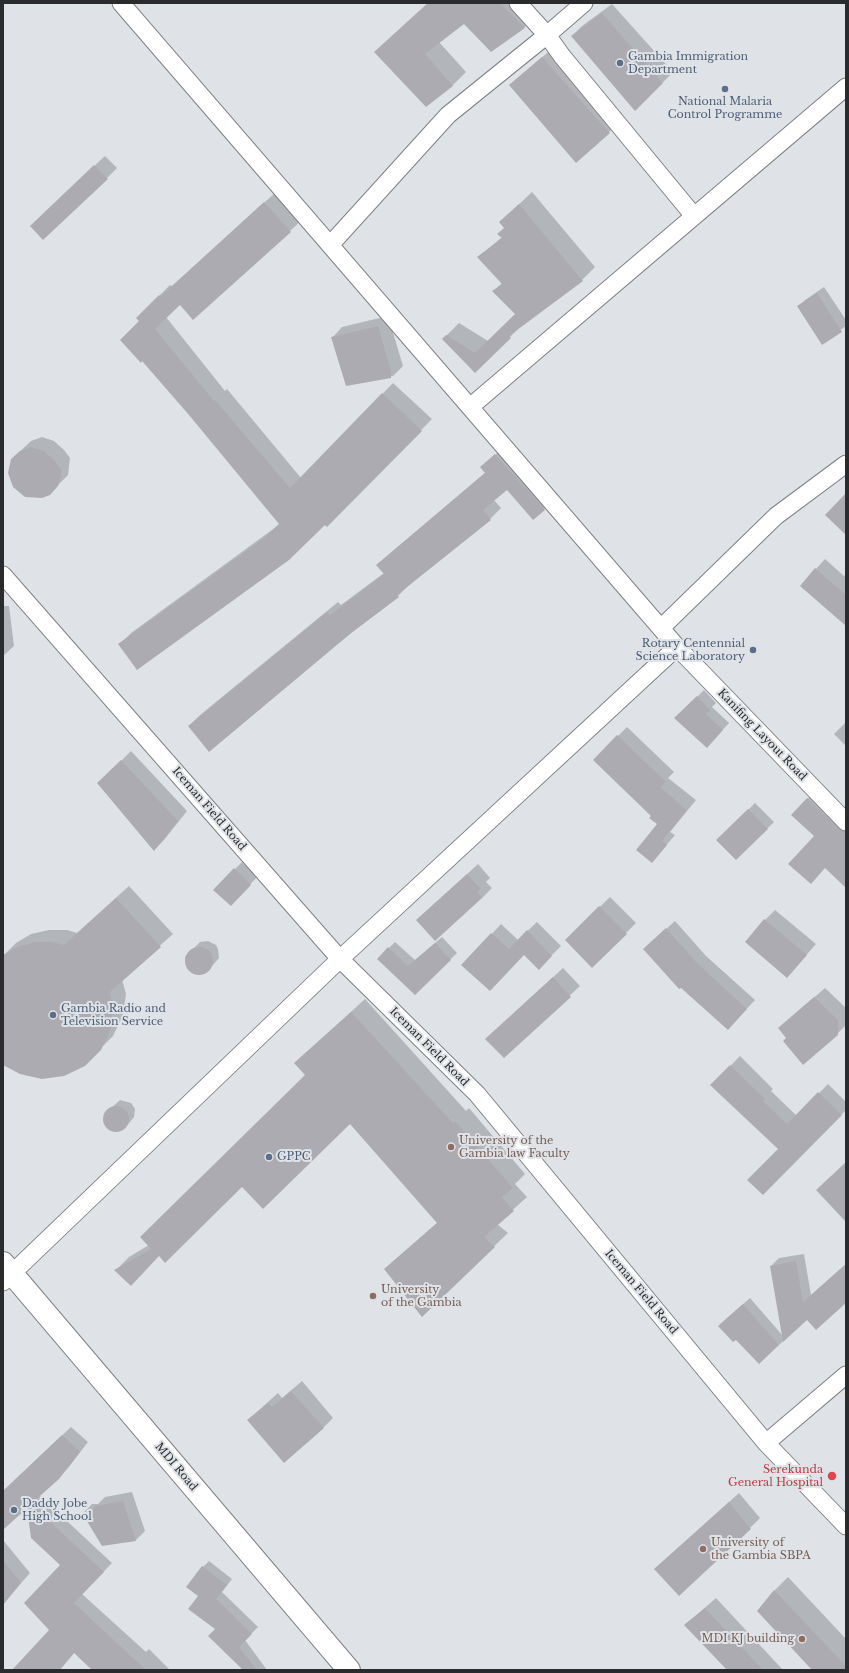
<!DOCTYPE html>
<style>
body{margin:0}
#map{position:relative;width:849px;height:1673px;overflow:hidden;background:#dfe3e8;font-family:"Libre Baskerville",serif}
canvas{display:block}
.frame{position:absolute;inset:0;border:4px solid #2a2b2d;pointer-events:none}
</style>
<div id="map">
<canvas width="849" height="1673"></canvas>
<div class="frame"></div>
</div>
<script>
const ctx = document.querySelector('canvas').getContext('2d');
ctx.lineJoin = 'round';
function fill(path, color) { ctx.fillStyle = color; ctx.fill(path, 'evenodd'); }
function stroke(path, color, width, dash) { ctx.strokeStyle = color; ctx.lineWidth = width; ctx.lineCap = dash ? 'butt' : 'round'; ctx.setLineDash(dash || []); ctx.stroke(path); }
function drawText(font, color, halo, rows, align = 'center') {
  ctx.font = font + ' "Libre Baskerville",serif'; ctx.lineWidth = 4; ctx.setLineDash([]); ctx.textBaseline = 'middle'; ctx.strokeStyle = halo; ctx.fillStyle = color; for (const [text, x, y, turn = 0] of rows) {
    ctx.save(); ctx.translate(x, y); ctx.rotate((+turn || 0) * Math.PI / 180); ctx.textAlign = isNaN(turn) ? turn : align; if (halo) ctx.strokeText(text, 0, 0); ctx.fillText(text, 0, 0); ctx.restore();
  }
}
fill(new Path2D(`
 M428,3H527L538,14L525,27L491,51L464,23L439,42L466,72L453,85L426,106L375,52Z
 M612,4L673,72L636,110L572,36L582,26Z
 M553,48L620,122L576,162L521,75Z
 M105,156L117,168L107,178L41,216Z
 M276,192L302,220L193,319L180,304L166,317L225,391L227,389L301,478L393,383L432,419L327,526L325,524L120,644L131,633L280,524L137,318L170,285L172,286Z
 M532,192L595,267L582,280L522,325L475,372L446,336L459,323L488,341L517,314L494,291L502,283L479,257L502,237L513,210Z
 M824,287L846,320V326L822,343L798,307L805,300Z
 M388,316L403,366L393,376L347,384L332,338L342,327Z
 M42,437L54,441L64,450L70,458L68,475L49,494L12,459L31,441Z
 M507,444L555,498L544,509L533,519L507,489L494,500L501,508L490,519L409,585L398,596L189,726L200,715L338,602L341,605L384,573L377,565L486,472L482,467Z
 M825,559L844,576L846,574V625L816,569Z
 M3,606H9L14,646L3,656Z
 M704,690L716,703L712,707L729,723L713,740L676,718Z
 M846,722V746L834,734Z
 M627,727L674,772L668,778L696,800L670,832L675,835L652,862L658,824L652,815L594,760Z
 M131,751L187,811L164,840L154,850L99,783Z
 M814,792L846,823V886L815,836L792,815Z
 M755,803L774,822L736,859L718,840Z
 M242,862L257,877L231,905L215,890Z
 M478,864L490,878L486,882L492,888L482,898L417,920Z
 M129,886L173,934L122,979L126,994L123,1015L113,1036L84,1065L3,1063V956L16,943L31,934L49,930H67L77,933Z
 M610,897L636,923L592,967L566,940Z
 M775,910L816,944L787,977L765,920Z
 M675,921L706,956L755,1000L736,1020L644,949Z
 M537,922L561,946L539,968L524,954L463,965L501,924L518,940Z
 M442,937L457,953L415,993L378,959L395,942L415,960Z
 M208,941L216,945L218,949L219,958L207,972L203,974H194L187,968L185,957L200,942Z
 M563,968L580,986L504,1057L497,1029Z
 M825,988L846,1008V1025L837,1034L787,1037L779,1028Z
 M365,999L466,1111L469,1108L525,1174L515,1184L527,1197L497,1224L508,1233L422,1315L385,1269L438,1222L350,1122L242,1186L159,1255L116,1270L129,1257L149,1245L306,1075L295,1063Z
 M740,1056L773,1089L771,1091L797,1116L828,1084L846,1102V1110L763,1193L779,1149L712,1085Z
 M120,1100L131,1103L135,1109L134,1117L125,1128L117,1131L110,1129L105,1123L104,1119L107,1112Z
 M804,1254L811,1295L846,1264V1302L807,1319L779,1345L726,1319L750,1298L783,1336L771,1266L779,1258Z
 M302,1381L333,1418L323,1428L248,1420L278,1393L282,1398Z
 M71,1427L88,1442L68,1468L39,1495L112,1563L82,1594L146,1652L149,1649L169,1669L168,1670H94L75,1652L59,1670H17L50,1630L61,1565L28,1506L3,1528V1491Z
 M132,1492L145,1531L136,1540L103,1545L83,1513L92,1504H98L105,1497Z
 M739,1493L760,1518L750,1528L666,1559Z
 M3,1540L30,1573L6,1600L3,1597Z
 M209,1561L232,1579L222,1592L258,1627L245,1640L267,1670H244L217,1629L199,1596L203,1567Z
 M788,1577L846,1639V1670H814L758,1611L775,1590Z
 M716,1598L783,1670H728L685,1625Z`), '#0003');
fill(new Path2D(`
 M428,3H500L525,28L491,52L464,24L425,54L453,86L426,107L374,52Z
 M602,13L663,83L635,111L571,36Z
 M542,57L610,133L576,163L509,85Z
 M94,165L108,179L43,240L30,226Z
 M264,202L291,232L193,320L180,305L155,329L214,401L215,400L290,488L382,393L422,431L327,527L325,525L289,560L137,670L118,644L264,538L279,524L189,415L142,361L141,363L120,340L139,321L136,318L159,295L160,297Z
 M519,204L583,281L509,336L511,338L475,373L442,339L446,335L475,353L515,314L492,291L502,284L477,257L502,238L497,234L504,228L499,222Z
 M817,293L842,332L822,345L797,306Z
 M378,326L391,371V378L346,386L331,337Z
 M31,447L44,451L54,460L61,469V477L58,486L50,495L42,498L25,497L13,487L8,473L11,459L20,451Z
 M495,454L545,510L533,520L507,490L483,510L491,520L397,595L399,597L350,634L209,752L188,726L327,612L330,615L384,574L376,565L485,473L480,467Z
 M846,493V535L825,515Z
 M815,568L846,595V626L800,586Z
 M697,696L710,710L706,714L723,730L707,748L674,718Z
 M617,735L666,782L660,787L687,810L662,841L667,845L652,863L636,850L657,824L649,818L651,816L593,760Z
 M121,760L178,821L154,851L97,783Z
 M807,798L839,829L846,832V888L825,868L811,884L788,864L814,836L791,815Z
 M748,809L768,829L736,860L716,840Z
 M234,868L251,885L231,906L213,890Z
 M467,874L481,889L477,892L482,898L435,941L416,920Z
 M116,898L161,947L110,992L113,1007L111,1029L101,1050L85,1066L64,1076L42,1079L20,1074L3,1065V955L17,947L35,942H53L64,945Z
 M599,906L627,934L592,968L565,940Z
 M764,919L807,955L787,978L745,942Z
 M666,928L698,964L747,1009L728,1030L681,988L679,989L643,949Z
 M527,930L552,956L539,970L524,955L490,991L461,965L491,933L509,949Z
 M435,943L451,960L415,995L377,959L388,947L408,966Z
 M185 961a14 14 0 1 1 28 0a14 14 0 1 1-28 0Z
 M553,977L571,997L504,1058L485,1039Z
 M814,997L838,1020V1035L803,1065L783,1041L786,1038L778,1028Z
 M351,1012L453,1123L455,1121L513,1188L502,1197L514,1211L484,1237L495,1247L422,1317L384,1269L437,1223L350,1124L263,1209L242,1187L165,1263L159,1256L131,1286L114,1270L151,1249L140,1237L305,1075L294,1063Z
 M730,1065L765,1099L763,1101L787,1124L818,1092L842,1115L763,1195L747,1180L778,1149L710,1085Z
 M103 1119a13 13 0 1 1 26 0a13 13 0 1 1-26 0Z
 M846,1162V1222L816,1190Z
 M796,1261L803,1302L846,1264V1303L816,1330L807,1320L783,1342L770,1266Z
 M743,1304L779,1345L759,1364L736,1340L733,1342L718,1326Z
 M291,1391L324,1428L284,1463L247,1420L268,1403L272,1407Z
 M62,1435L80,1452L59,1479L31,1504L104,1572L74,1603L146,1670H92L74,1653L60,1670H12L49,1630L24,1603L60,1565L31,1538L27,1508L3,1530V1491Z
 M123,1501L136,1541L102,1546L82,1513H91L95,1506Z
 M729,1502L751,1529L679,1596L654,1569Z
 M3,1560L21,1583L3,1605Z
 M202,1566L227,1585L216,1599L252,1634L239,1647L257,1670H243L208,1636L215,1629L188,1609L198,1596L186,1587Z
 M774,1590L846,1666V1670H812L757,1611Z
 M705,1608L763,1670H727L684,1625Z`), '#acabb1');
const minor = new Path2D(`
 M121,3L677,647L846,822
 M518,3L547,35L562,56L694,216
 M331,244L448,115L547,35L584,3
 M470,407L846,87
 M3,575L340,959L477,1094L766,1443L846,1526
 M661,628L776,516L846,464
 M3,1282L340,959L677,647
 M766,1443L846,1375`);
const tertiary = new Path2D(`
 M3,1263L349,1670`);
stroke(minor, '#7e8185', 19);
stroke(tertiary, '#7e8185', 24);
stroke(minor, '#fff', 17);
stroke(tertiary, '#fff', 22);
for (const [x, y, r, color] of [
 [620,63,4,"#5c6f8a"],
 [725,89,4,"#5c6f8a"],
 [753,650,4,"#5c6f8a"],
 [53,1015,4,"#5c6f8a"],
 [451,1147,4,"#8d6e63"],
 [269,1157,4,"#5c6f8a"],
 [373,1296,4,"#8d6e63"],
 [832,1476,5,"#e0444e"],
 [14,1510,4,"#5c6f8a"],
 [703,1549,4,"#8d6e63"],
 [802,1639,4,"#8d6e63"]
]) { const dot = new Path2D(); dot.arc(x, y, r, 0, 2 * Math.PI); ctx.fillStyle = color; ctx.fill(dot); stroke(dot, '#dfe3e8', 1.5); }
drawText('11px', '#4e5e75', '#dfe3e8', [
 ["Gambia Immigration",628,57],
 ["Department",628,70],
 ["National Malaria",725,102,"center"],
 ["Control Programme",725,115,"center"],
 ["Rotary Centennial",745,644,"right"],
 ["Science Laboratory",745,657,"right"],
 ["Gambia Radio and",61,1009],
 ["Television Service",61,1022],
 ["GPPC",277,1157],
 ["Daddy Jobe",22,1504],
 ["High School",22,1517]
], 'left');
drawText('11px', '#2a2b2d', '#dfe3e8', [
 ["Kanifing Layout Road",762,735,46],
 ["Iceman Field Road",209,809,49],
 ["Iceman Field Road",429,1047,45],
 ["Iceman Field Road",641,1292,50],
 ["MDI Road",176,1467,50]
]);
drawText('11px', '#785e54', '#dfe3e8', [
 ["University of the",459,1141],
 ["Gambia law Faculty",459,1154],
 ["University",381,1290],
 ["of the Gambia",381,1303],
 ["University of",711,1543],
 ["the Gambia SBPA",711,1556],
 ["MDI KJ building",794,1639,"right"]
], 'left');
drawText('11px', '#be3a42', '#dfe3e8', [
 ["Serekunda",823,1470],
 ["General Hospital",823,1483]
], 'right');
</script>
